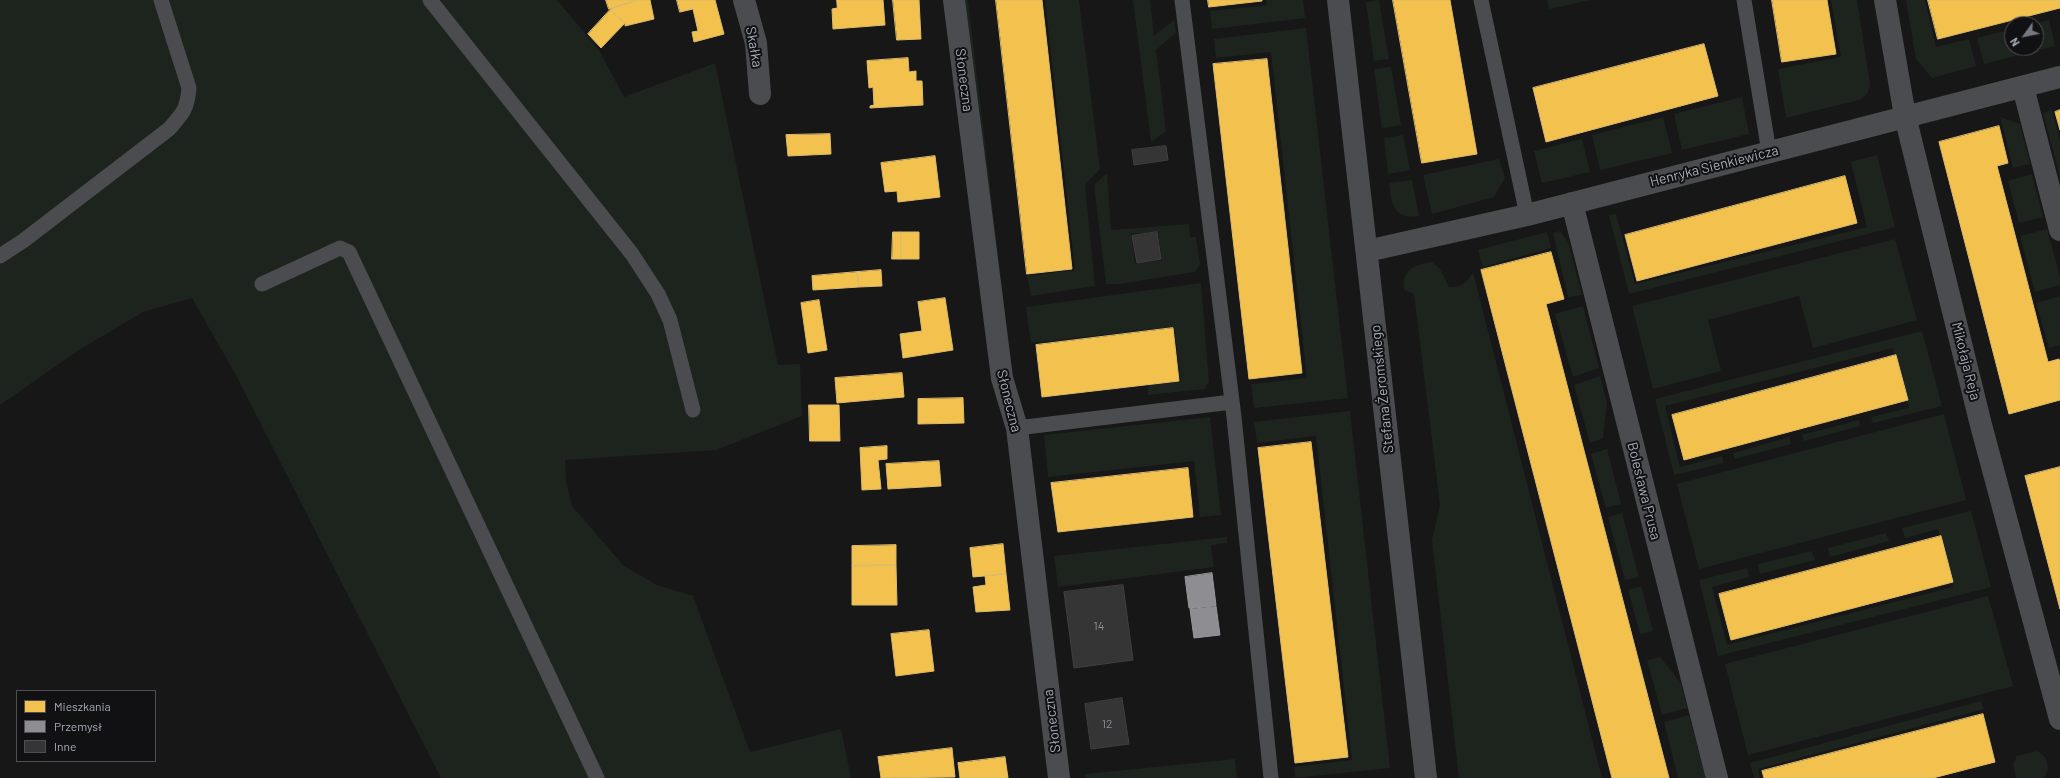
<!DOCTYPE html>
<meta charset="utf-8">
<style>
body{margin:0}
#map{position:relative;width:2060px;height:778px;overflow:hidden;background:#171717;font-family:Barlow,sans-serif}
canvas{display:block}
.legend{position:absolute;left:16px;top:690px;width:140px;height:72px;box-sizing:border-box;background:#111113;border:1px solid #4d4f55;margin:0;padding:5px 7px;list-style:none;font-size:12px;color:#a8adb8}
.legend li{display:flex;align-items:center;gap:8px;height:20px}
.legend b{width:20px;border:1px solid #4d4f55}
.north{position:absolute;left:2004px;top:16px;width:40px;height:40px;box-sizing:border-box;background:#111113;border:1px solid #4d4f55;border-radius:50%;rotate:237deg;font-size:11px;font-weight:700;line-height:16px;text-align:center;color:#a8adb8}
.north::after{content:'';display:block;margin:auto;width:14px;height:18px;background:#757880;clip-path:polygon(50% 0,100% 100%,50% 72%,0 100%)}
</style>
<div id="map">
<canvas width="2060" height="778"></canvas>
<ul class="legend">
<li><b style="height:11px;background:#f2c14e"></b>Mieszkania</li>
<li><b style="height:11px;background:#8d8d92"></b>Przemysł</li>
<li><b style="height:11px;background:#353536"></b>Inne</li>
</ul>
<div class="north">N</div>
</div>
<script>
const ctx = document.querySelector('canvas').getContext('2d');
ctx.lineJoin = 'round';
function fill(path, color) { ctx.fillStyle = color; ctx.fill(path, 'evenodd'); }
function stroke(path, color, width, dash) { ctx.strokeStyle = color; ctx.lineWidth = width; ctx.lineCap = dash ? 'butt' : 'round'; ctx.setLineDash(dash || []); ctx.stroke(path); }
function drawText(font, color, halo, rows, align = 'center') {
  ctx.font = font + ' Barlow,sans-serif'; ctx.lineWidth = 4; ctx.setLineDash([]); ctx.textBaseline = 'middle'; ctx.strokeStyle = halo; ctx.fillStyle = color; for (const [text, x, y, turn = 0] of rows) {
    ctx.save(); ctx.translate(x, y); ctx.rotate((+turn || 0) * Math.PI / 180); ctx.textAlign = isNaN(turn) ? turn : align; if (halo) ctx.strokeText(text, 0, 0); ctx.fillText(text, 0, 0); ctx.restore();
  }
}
fill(new Path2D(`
 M0,0H557L599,50L624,97L715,63L778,365L800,364L802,416L716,450L565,460L566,482L572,506L624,566L657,585L693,596L750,752L841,729L851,778H441L237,377L192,298L143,312L79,350L0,405Z
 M961,0H968L1012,372Z
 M1045,0H1079L1100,169L1085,185L1095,286L1031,296L1027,276L1075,270Z
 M1133,0H1150L1154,36L1174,20L1176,33L1156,50L1166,131L1151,142Z
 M1266,0H1303L1305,18L1212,29L1210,11L1267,5Z
 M1379,0L1389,59L1374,61L1366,2Z
 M1547,0H1591L1549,9Z
 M1831,0H1857L1870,84C1869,92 1867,96 1859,100L1786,118L1778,69L1841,57Z
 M1906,0H1925L1936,47L1969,39L1976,66L1932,78L1916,59Z
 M2049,20L2055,46L1984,64L1977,38L2012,29V48H2036V24H2033Z
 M1306,28L1348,398L1254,408L1251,384L1307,378L1271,52L1216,58L1214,39Z
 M1391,67L1401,125L1382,128L1374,69Z
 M1742,97L1749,134L1682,150L1674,114Z
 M2052,110L2060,141V177L2043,113Z
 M1663,117L1672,153L1600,170L1592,135Z
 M2000,117L2020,124L2030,164L2013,168Z
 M1403,135L1410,170L1388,174L1384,138Z
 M1582,139L1590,172L1542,183L1534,151Z
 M1877,155L1895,227L1629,294L1609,215L1616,214L1635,284L1867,227L1851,162Z
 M1499,159L1505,178L1494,197L1432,214L1423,175Z
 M1107,173L1111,230L1189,224L1190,237H1196L1200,264L1195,272L1119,284H1106L1094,185ZM1158,232L1162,260L1135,264L1131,234Z
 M2032,174L2043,217L2019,223L2008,181Z
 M1412,180L1419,216C1394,220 1391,204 1389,183Z
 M2047,229L2060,276V285L2035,292L2020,236Z
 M1560,231L1568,242L1582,295L1568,297L1553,233Z
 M1547,232L1551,248L1483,267L1478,250Z
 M1895,239L1917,320L1813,348L1799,296L1708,320L1721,371L1653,389L1632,306Z
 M1432,262L1440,269L1449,287C1462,287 1467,283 1473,272L1602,778H1459L1432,540L1440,505L1414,294L1404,290C1402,269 1414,265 1432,262Z
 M1201,283L1209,382L1204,389L1148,395V385L1181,381L1174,327L1031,343L1026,307Z
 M2060,296V345L2049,348L2036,303Z
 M1583,306L1599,368L1573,377L1555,314Z
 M1922,331L1942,406L1873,423L1871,417L1909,408L1893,348L1665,406L1680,467L1722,456L1724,463L1674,475L1655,399Z
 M1600,376L1607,403L1603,438L1590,443L1574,385Z
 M1350,411L1390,768L1295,778L1294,767L1352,760L1316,436L1257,443L1254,422Z
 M1944,414L1966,500L1699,569L1677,484Z
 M1210,417L1221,515L1200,517L1194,461L1048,477L1044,435Z
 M1859,420L1860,426L1804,441L1802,435Z
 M1790,437L1791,444L1735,459L1733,453Z
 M1607,449L1621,504L1606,508L1591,454Z
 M1971,511L1991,587L1718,656L1699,580L1747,568L1749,577L1712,587L1727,645L1953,587L1938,529L1905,538L1902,528Z
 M1622,513L1639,577L1625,580L1608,517Z
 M1886,533L1889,541L1830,557L1828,548Z
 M1227,537V543L1211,545L1214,567L1058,587L1054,556Z
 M1812,551L1815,560L1760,574L1758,564Z
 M1641,586L1653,631L1640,634L1628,590Z
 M1988,596L2013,686L1748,755L1725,664Z
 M1660,657L1681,683L1687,708L1662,715L1647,660Z
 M1981,701L1984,709L1758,769L1760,778H1754L1750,763Z
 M1689,715L1706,778H1678L1664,722Z
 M2037,751C2048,756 2051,768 2044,778H2016L2013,764L2017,756Z
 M1235,759L1237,778H1085V774Z`), '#1d241e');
const homes = new Path2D(`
 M606,0H638L609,9Z
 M638,0H650L654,19L625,26V23L610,10L614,7Z
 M677,0H715L724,34L694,42L692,32L698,31L693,9L680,12Z
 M837,0H883L885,25L833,29L832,9L837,8Z
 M893,0H919L921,39L897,40Z
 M996,0H1042L1072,269L1027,274Z
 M1208,0H1262V1L1209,7Z
 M1393,0H1450L1477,154L1422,163Z
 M1772,0H1827L1836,54L1782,62Z
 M1928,0H2060V8L1938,39Z
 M610,10L625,23L601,48L588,34Z
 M1704,44L1718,96L1546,142L1533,88Z
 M908,58L909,72L916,71V81H922L923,105L870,108V106L874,105L873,87L869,88L867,61Z
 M1267,59L1302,373L1249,379L1213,64Z
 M2060,110V130L2055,112Z
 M1999,126L2008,163L1997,166L2014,231L2048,362L2059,359L2060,362V400L2009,414L1939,142Z
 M830,134L831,154L788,156L786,135Z
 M935,156L940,197L898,202L897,191L885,192L881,163Z
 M1845,176L1857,223L1637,281L1625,235Z
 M893,232H901V259H892Z
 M901,232H919V259H901Z
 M1551,252L1564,299L1546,304L1669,778H1612L1481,270Z
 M881,270L882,286L859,287L857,272Z
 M857,272L859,287L813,290L812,276Z
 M945,298L953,350L903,358L900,334L922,331L918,302Z
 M819,300L827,350L808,353L801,303Z
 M1173,328L1179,381L1042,397L1036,345Z
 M1896,355L1908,400L1684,460L1672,415Z
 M902,373L904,397L837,403L835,378Z
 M963,398L964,423L918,424V399Z
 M809,405H839L840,441H810Z
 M1311,442L1348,757L1295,763L1258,448Z
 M887,446V459L878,460L881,489L862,490L860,448Z
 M939,461L941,486L888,489L886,464Z
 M2060,467V609L2025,476Z
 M1188,468L1193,517L1058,532L1051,483Z
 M1941,536L1953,582L1731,640L1719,594Z
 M1003,544L1006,574L973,577L970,548Z
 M896,545V565L852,566V546Z
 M896,565L897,605H852V566Z
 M1006,574L1010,610L976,612L973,587L986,585L985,576Z
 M929,630L934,671L896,676L891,634Z
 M1983,714L1995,762L1933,778H1764L1762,771Z
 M952,748L955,777L881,778L878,757Z
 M1005,757L1008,778H960L958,763Z`);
fill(homes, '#f2c14e');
stroke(homes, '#dcbb6e', 1);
const industry = new Path2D(`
 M1212,573L1216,605L1189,608L1185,577Z
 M1216,606L1220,635L1194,638L1190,609Z`);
fill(industry, '#8d8d92');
stroke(industry, '#95979d', 1);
const building = new Path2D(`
 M1166,146L1168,160L1134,165L1132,150Z
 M1157,232L1161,259L1137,263L1132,236Z
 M1123,585L1133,660L1074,668L1064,592Z
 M1122,698L1129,744L1091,749L1085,704Z`);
fill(building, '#353536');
stroke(building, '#3f4043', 1);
stroke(new Path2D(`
 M430,0L632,254L658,294L670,320L693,410
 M1182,0L1234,417L1271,778
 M1481,0L1527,215
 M1744,0L1769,152
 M0,256L23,241L169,129C183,113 187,110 189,88L161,0
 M262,284L340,248L349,252L597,778
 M1017,428L1232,402`), '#4b4c50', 15);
stroke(new Path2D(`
 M744,0L756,43L760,94
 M954,0L1002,378L1017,428L1059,778
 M1338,0L1426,778
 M1885,0L1905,116L1981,425L2060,719
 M2023,87L2060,230
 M1572,203L1717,778
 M1367,251L1527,215L2060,77`), '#4b4c50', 22);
drawText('12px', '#8b8f98', null, [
 ["14",1099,626],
 ["12",1107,724]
]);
drawText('14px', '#a8adb8', '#111113', [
 ["Skałka",754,47,80],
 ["Słoneczna",964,80,83],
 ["Henryka Sienkiewicza",1714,166,-14],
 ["Mikołaja Reja",1966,361,76],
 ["Stefana Żeromskiego",1382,389,-96],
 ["Słoneczna",1009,401,76],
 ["Bolesława Prusa",1644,491,76],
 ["Słoneczna",1052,721,-97]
]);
</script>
